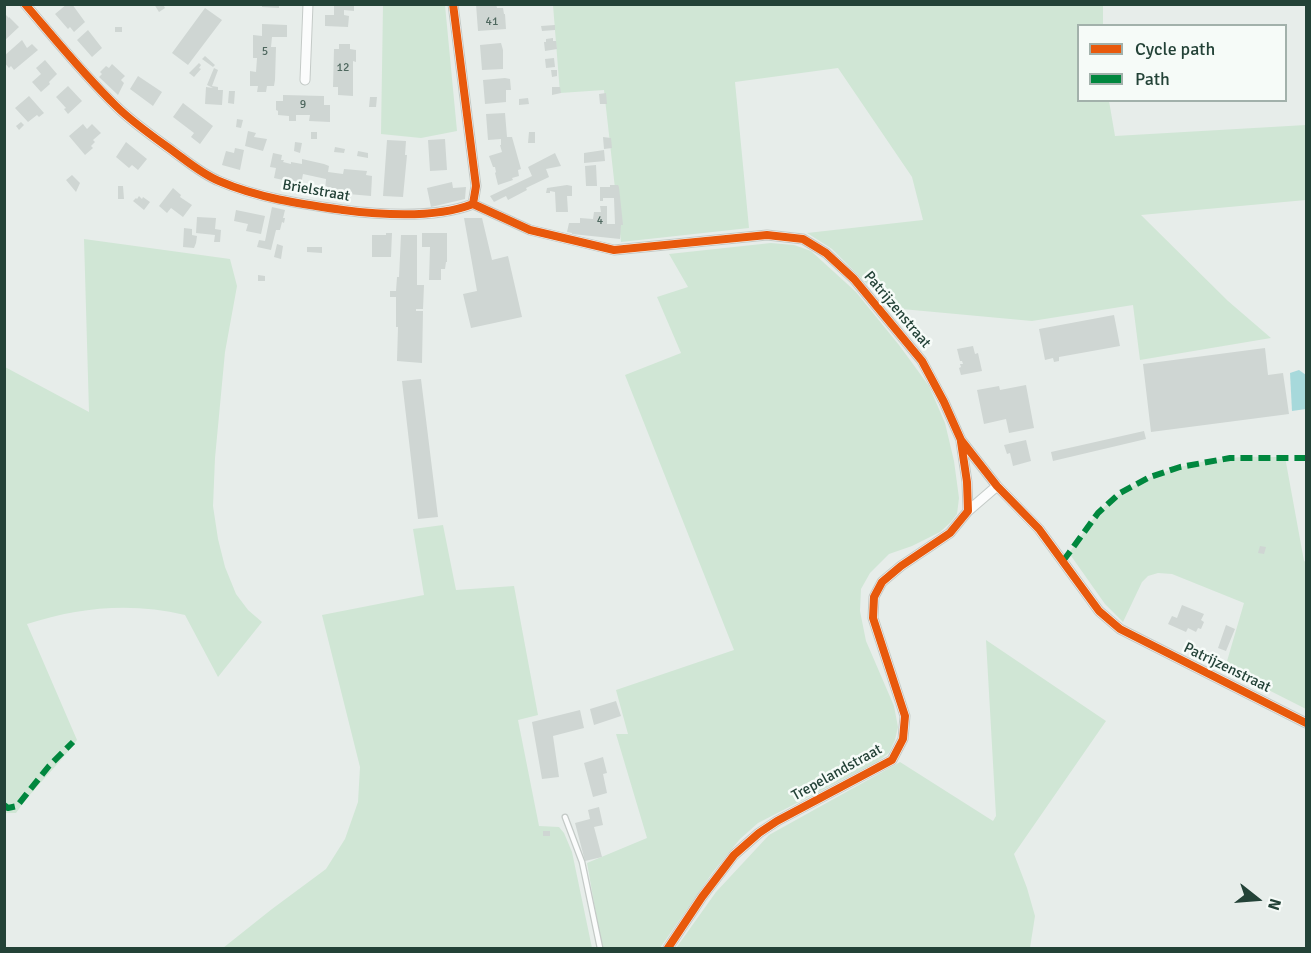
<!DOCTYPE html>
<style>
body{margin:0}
#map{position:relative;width:1311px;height:953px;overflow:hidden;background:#e7edea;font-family:Signika,sans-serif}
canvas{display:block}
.frame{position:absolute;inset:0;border:6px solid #234237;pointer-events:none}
.legend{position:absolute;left:1077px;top:24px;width:210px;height:78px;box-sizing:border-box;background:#f6fbf8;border:2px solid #a2b1ab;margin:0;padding:8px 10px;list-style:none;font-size:18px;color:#234237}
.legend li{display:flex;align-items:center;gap:12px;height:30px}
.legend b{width:30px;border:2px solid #a2b1ab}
.north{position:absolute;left:1227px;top:869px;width:60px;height:60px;-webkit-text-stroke:4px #f6fbf8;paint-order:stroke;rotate:107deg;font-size:16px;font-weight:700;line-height:24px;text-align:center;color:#234237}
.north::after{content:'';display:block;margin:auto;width:21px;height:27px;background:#234237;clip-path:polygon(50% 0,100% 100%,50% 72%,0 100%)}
</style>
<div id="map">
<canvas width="1311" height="953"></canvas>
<div class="frame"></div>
<ul class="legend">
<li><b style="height:8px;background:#e8590c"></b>Cycle path</li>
<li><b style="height:8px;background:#00873e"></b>Path</li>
</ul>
<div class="north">N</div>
</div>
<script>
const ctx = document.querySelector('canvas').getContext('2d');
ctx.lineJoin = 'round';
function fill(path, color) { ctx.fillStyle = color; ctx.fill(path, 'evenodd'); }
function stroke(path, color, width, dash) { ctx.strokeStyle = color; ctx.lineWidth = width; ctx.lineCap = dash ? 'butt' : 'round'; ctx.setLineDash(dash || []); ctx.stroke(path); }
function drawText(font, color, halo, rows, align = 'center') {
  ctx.font = font + ' Signika,sans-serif'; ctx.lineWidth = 5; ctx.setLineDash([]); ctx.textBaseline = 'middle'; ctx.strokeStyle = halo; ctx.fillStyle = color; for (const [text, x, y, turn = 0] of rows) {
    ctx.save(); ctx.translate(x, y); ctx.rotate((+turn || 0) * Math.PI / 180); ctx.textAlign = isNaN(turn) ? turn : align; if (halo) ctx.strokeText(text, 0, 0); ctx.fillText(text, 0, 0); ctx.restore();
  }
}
fill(new Path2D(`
 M383,5H445L457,131L421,138L381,134Z
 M553,5H1103V25L1078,26V100L1109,101L1115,136L1306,125V200L1141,215L1228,301L1271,338L1140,360L1133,305L1032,321L891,308L832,249L807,233L923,220L912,177L838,68L735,82L749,228L621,242L604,90L560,93Z
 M84,239L230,259L237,286L225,352L215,458L213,506L218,539L225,567L236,594L248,610L262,622L218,677L185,615C132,602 79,607 27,624L77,740C58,766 34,787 16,813H6L5,818V367L89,412Z
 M771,243L794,245L811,251L856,292L899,345L929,386L945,423L954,461L959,498L957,514L951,522L940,532L912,546L889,554L870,573L861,589L860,611L866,641L894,706L898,727L895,740L889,753L877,762L758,823L740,839L713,872L660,948H602L587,863L647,838L616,734H628L616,690L734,650L625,375L681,353L657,297L688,287L669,254Z
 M1285,457L1304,561L1306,562V709L1225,668L1244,603L1172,574L1158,573L1148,576L1142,582L1123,622L1105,604L1069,553C1079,540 1088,524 1099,512C1133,477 1182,463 1229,458C1247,456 1266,457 1285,457Z
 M443,525L456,590L514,586L538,715L518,720L539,826L559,827L564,833L572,852L592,948H223L272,909L326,869L345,839L358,802L360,767L322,615L424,595L413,529Z
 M986,640L1106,721L1014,854L1027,888L1035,916L1030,948H676L716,892L769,835L900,762L993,821L996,816Z`), '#d0e6d5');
fill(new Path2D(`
 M1299,370L1306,375V409L1292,411L1290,373Z`), '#a7d9db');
fill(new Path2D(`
 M67,4H72L85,22L74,32L70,27L68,29L55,14Z
 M154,4H163L165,8L159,12Z
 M262,4H279V8L262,7Z
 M334,4H354V11L344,10V15L349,16L348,27L325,26V15H334Z
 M476,4H496L497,8H503L504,14H505L506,29L478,31Z
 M205,8L222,20L188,65L172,53Z
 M6,15L9,18V17L19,27L4,41V17Z
 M262,24L287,25V37H272L271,47H276L275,80L274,86H267L266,92H257L258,86H250V71L256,72L257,58H253V35L262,36Z
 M555,25V30L542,31L541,26Z
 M115,27H122V32H115Z
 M88,30L102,48L92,57L77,40Z
 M553,38V41H556L557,49L545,51L544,42H546V39Z
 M22,40L27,48L32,44L38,50L14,70L11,66L9,68L4,62V56Z
 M501,43L503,50V69L482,70L480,45Z
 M339,44H350V49L356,50V62L353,61V96L338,95V87H333L334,49H339Z
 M205,56L215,65L213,67L202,59Z
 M554,58L555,67L546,68L545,59Z
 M45,60L57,74L49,82L50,84L41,92L32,82L41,74L36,68Z
 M199,63L201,65L199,68L201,69L194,77L189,73Z
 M112,64L125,76L121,80L124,83L118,95L99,77L102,74L100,72L106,66L109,68Z
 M214,68L218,70L212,86L218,87V90H223L222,105L205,104L206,87L213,88L207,85Z
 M551,70H557V76L552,77Z
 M138,76L162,92L153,106L130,89Z
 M505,78L510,79L511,90H506V102L485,104L483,80Z
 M68,86L82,101L68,114L64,109L66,108L56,97Z
 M552,87H560L561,93L552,95Z
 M229,91H235L234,104L228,103Z
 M606,93L607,104H600L599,94Z
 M283,95L324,96V105H330V122L309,121L310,115H296V121H289V116L278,115V111L276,110V101H283Z
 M29,96L44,113L39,117L37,115L28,122L15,108Z
 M370,97H377L376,107H369Z
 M528,98L529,104L519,105V99Z
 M183,103L213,126L200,144L191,137L194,133L173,117Z
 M505,113L507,137H512L521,169L518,170L519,176L512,178L513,180L498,185L495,173L496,172L495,167H493L489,156L502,152L500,145H501V139L488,140L486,114Z
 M237,119L243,120L241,128L236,127Z
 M21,122L24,125L19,130L16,126Z
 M83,124L87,129L92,124L101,133L93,140L95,142L91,146L93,148L85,155L69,136Z
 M248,131L256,133L254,137L267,139L263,151L245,146Z
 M311,132H317V139H311Z
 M529,132H535V143H528Z
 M603,137L611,138L612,148L604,149Z
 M445,139L447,170L430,171L428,140Z
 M387,140L406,141L405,155H407L403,197L383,196Z
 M126,142L147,159L138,170L132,165L129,168L116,157Z
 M295,142L302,143L300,153L294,151Z
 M335,147L345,149L344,153L334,152Z
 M235,148L244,150L240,170L222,165L226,151L234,153Z
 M604,150L605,161L584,163V153Z
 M358,151L368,153V158L357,156Z
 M273,153L282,155L281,160H284L283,162L291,164V162L302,164V159L324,164L329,166L328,172L343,174L344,169L367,171L366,175L372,176L371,196L325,192L326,179L303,174L301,184L274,178L276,168L270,167Z
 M555,153L561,166L546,169L549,177L526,188L527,190L508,200L506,196L494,202L490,196L532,176L528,167Z
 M596,165L597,186H586L585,166Z
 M72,175L80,183L76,192L66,180Z
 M452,182L453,188L466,187L465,199L431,207L427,188Z
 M567,185L572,186V196H567L568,212H556L555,192L550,191V193H546L547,188Z
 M610,185H618L619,187L623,225H621L620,239L572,234V233L567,232L569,223H580V218L593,219L594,212H601L600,206H607V224H615L614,198H603V201H600V187H610Z
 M118,186H123L124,199H118Z
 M173,188L181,195L180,197L192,205L183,217L171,208L167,213L159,206Z
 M139,196L142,199L143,197L150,202L144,210L133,201L136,198L137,199Z
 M272,207L285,210L283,218H285L284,223L282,222L280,230H276L271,250L257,247L259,240L265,241Z
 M236,210L265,216L261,234L246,231L248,224L234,221Z
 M197,217L216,218L215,229L221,230L220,242H214L215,235L196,233Z
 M464,218H482L492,260L508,256L522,317L471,328L463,294L477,291Z
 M184,228L192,229V235L197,236L196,243L194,248L183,247Z
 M386,233H392L391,257H372V235H386Z
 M422,233H447V262H446L445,269H441V280H429L430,247H422Z
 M401,235H417V285H424L423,309H416V311H423L422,363L397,361L398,327H396V297H390V291H396L397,277H399Z
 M277,244L283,246L281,259L274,257Z
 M307,247H322V253L307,252Z
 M258,275L265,276V281H258Z
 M1114,315L1120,346L1059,357V361L1054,362L1053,358L1045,360L1039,329Z
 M973,346L975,354L978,353L982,371L961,375L959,368L961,367L960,364H963L962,361H960L957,349Z
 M1265,348L1268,375L1283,373L1289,414L1151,432L1143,364Z
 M421,379L438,517L418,519L402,381Z
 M1026,385L1034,428L1009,433L1006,419L984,424L977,390L999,386L1000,390Z
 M1144,431L1146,439L1053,461L1051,452Z
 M1026,440L1031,461L1013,466L1010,453L1007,454L1004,445Z
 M1260,546L1266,547L1264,554L1258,553Z
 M1182,605L1204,614L1201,620L1204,622L1201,629L1198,628L1196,632L1188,628L1186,632L1168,624L1172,616L1177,618Z
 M1226,625L1235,629L1226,651L1218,648Z
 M616,701L621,716L594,725L590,709Z
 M580,710L584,728L553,736L559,777L542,779L532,722Z
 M603,757L607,773L603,774L607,793L593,797L584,763Z
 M599,807L603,825L594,827L602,857L585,861L575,823L590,819L588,810Z
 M543,831H550V836H543Z`), '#cfd6d3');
const lane = new Path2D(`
 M565,817L582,862L600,948`);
const street = new Path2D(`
 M25,4C55,39 84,75 116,106C132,122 155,138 173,151C188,162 202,174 219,181C258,198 301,204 343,210C382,215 437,218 473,204
 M453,4L476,186L473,204
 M305,80L308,4
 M473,204L530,230L614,250L767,235L803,239L826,253L854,279L922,361L944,402L961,440L997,486L1039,529L1099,611L1120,629L1306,723
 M961,442L967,482L968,511
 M668,948L702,897L734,855L759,833L777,821L892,760L903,739L905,716L873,618L874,597L882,582L901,566L950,533L968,511L997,486`);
stroke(lane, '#c4cac7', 7);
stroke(street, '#c4cac7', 11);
stroke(lane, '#fbfcfc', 4.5);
stroke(street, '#fbfcfc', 9);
stroke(new Path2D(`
 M1063,561L1069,553L1098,513L1120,493L1150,477L1180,467L1230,458H1306
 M4,805L8,808L17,806L49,766L73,742`), '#00873e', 6, [12, 6]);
stroke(new Path2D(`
 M25,4C55,39 84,75 116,106C132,122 155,138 173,151C188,162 202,174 219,181C258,198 301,204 343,210C382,215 437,218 473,204
 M453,4L476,186L473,204
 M473,204L530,230L614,250L767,235L803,239L826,253L854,279L922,361L944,402L961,440L997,486L1039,529L1099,611L1120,629L1306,723
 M668,948L702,897L734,855L759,833L777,821L892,760L903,739L905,716L873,618L874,597L882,582L901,566L950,533L968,511L967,482L961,442`), '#e8590c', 8);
drawText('12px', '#4f685f', null, [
 ["41",492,22],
 ["5",265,52],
 ["12",343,68],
 ["9",303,105],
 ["4",600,221]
]);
drawText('15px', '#234237', '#f6fbf8', [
 ["Brielstraat",316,191,10],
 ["Patrijzenstraat",897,310,50],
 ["Patrijzenstraat",1227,668,26],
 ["Trepelandstraat",837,773,-29]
]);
</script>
